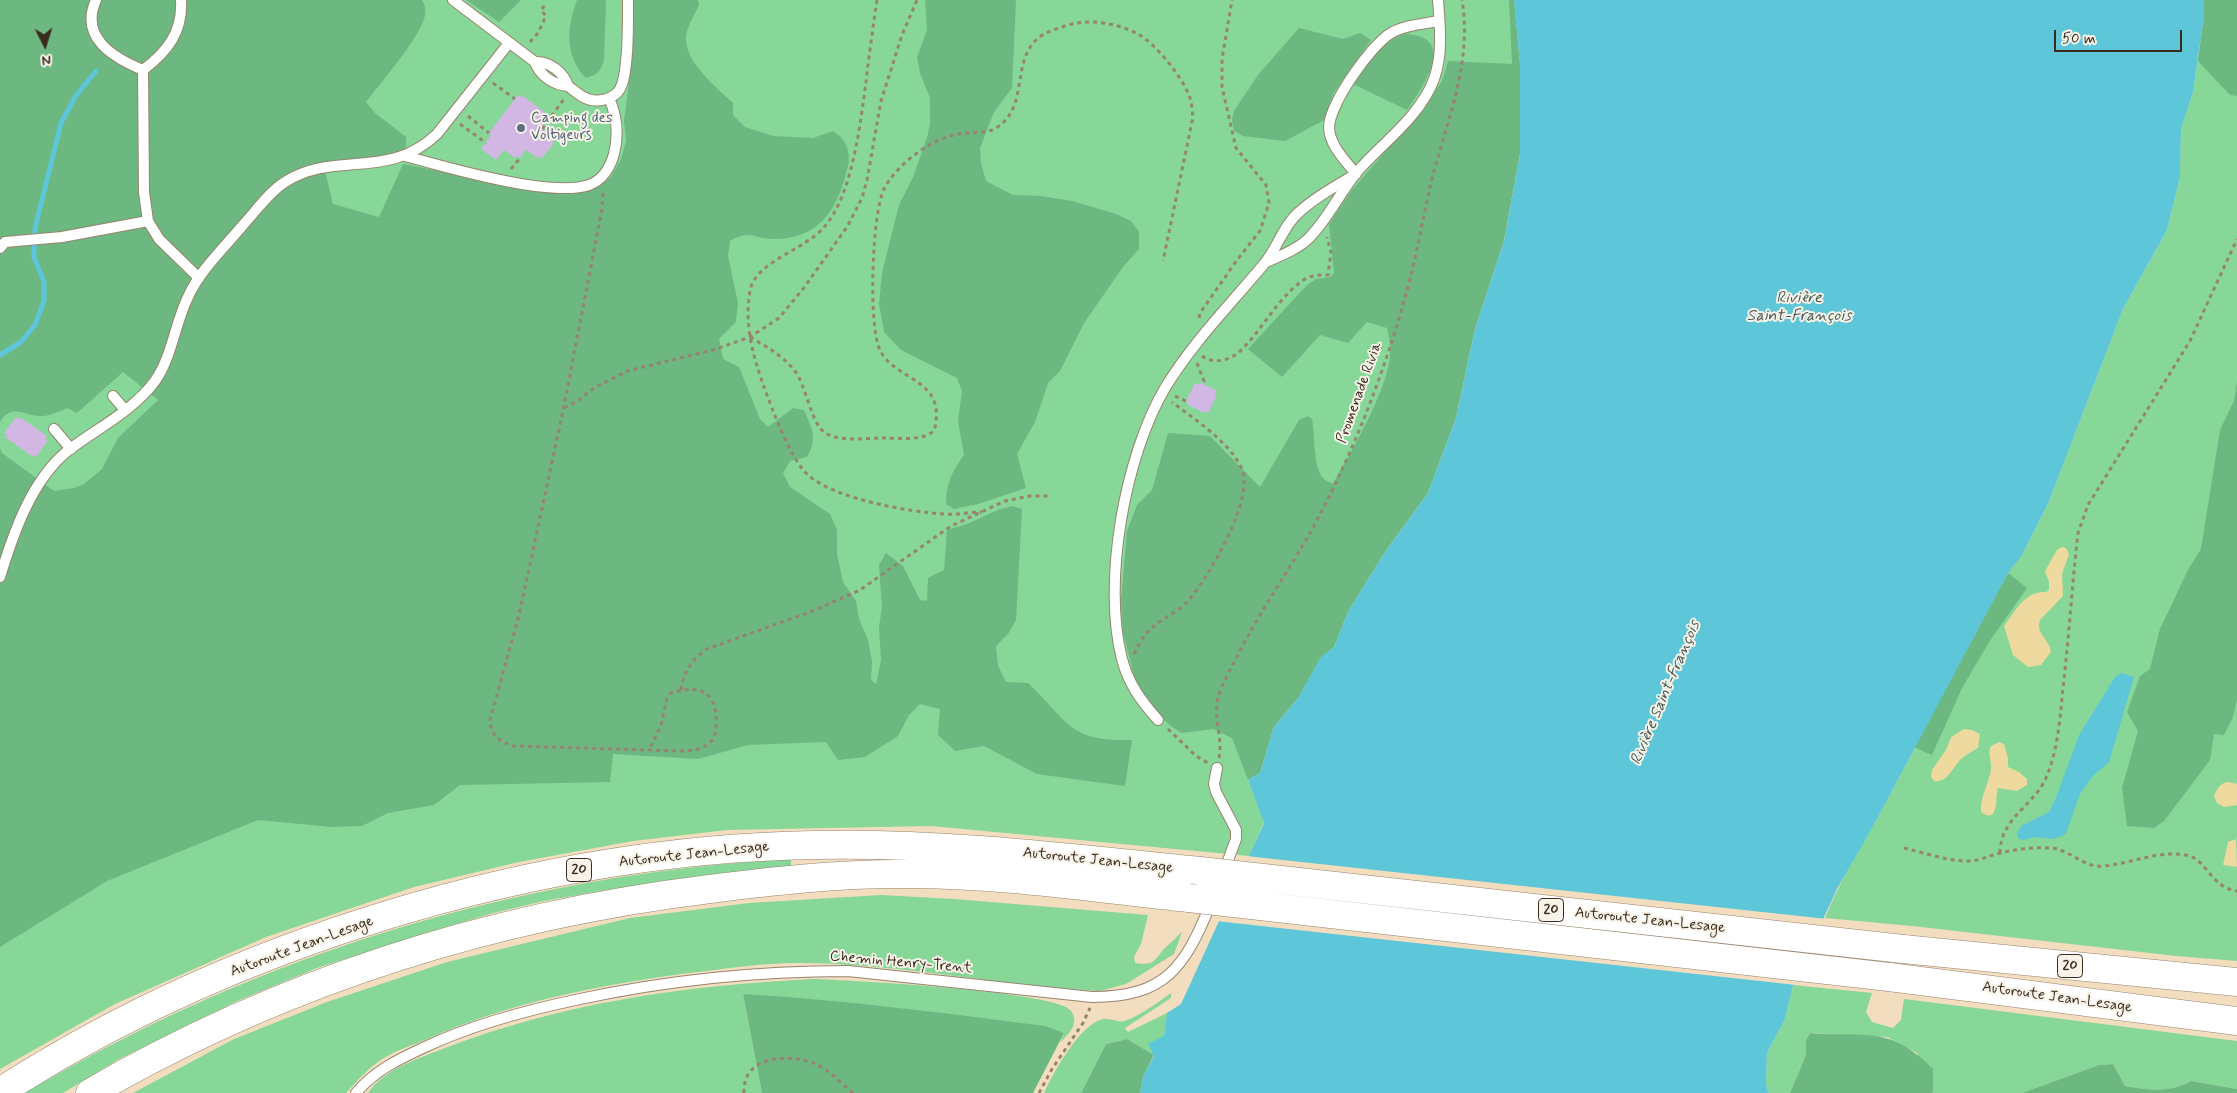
<!DOCTYPE html>
<meta charset="utf-8">
<style>
body{margin:0}
#map{position:relative;width:2237px;height:1093px;overflow:hidden;background:#f3ddbf;font-family:Mynerve,sans-serif}
canvas{display:block}
.north{position:absolute;left:20px;top:20px;width:50px;height:50px;-webkit-text-stroke:4px #f7f3e8;paint-order:stroke;rotate:175deg;font-size:14px;font-weight:700;line-height:20px;text-align:center;color:#3b2a1e}
.north::after{content:'';display:block;margin:auto;width:18px;height:22px;background:#3b2a1e;clip-path:polygon(50% 0,100% 100%,50% 72%,0 100%)}
.scale{position:absolute;left:2054px;top:30px;width:128px;height:22px;box-sizing:border-box;border:2px solid #3b2a1e;border-top:0;padding-left:6px;font-size:15px;line-height:18px;white-space:nowrap;color:#3b2a1e;-webkit-text-stroke:4px #f7f3e8;paint-order:stroke}
</style>
<div id="map">
<canvas width="2237" height="1093"></canvas>
<div class="north">N</div>
<div class="scale">50 m</div>
</div>
<script>
const ctx = document.querySelector('canvas').getContext('2d');
ctx.lineJoin = 'round';
function fill(path, color) { ctx.fillStyle = color; ctx.fill(path, 'evenodd'); }
function stroke(path, color, width, dash) { ctx.strokeStyle = color; ctx.lineWidth = width; ctx.lineCap = dash ? 'butt' : 'round'; ctx.setLineDash(dash || []); ctx.stroke(path); }
function drawText(font, color, halo, rows, align = 'center') {
  ctx.font = font + ' Mynerve,sans-serif'; ctx.lineWidth = 4; ctx.setLineDash([]); ctx.textBaseline = 'middle'; ctx.strokeStyle = halo; ctx.fillStyle = color; for (const [text, x, y, turn = 0] of rows) {
    ctx.save(); ctx.translate(x, y); ctx.rotate((+turn || 0) * Math.PI / 180); ctx.textAlign = isNaN(turn) ? turn : align; if (halo) ctx.strokeText(text, 0, 0); ctx.fillText(text, 0, 0); ctx.restore();
  }
}
fill(new Path2D(`
 M0,0H1514L1520,65V154L1248,780L1264,822L1249,856L931,826L727,830L633,841L519,862L414,887L266,937L115,1004L0,1069Z
 M2204,0H2237V961L2176,956L1912,926L1825,918C1839,884 1857,852 1876,821L2008,573L2021,557L2048,504L2123,309L2167,230L2180,177L2181,129L2193,92L2204,17Z
 M791,859V866L611,889L544,901L493,913L426,933L317,968L237,1001L119,1059L63,1093H25C258,954 521,874 791,859Z
 M881,895L954,899L1148,915L1141,944L1134,957L1135,963C1155,966 1153,961 1164,949C1170,943 1176,938 1182,932L1174,954L1126,984L1100,991C999,986 899,963 798,963C762,963 725,969 689,973C598,985 511,1002 427,1039C413,1045 397,1050 384,1058C369,1067 357,1081 346,1093H133L234,1039L327,1002L447,962L630,918L749,903Z
 M812,979C845,980 1059,991 1071,1011C1080,1024 1069,1033 1060,1043L1064,1033L743,994L762,1093H368C384,1069 420,1058 445,1048C566,1002 683,986 812,979Z
 M1793,985L1872,993L1866,1012L1872,1022L1893,1028L1901,1020L1904,999L2237,1041V1089L2191,1081C2169,1093 2148,1090 2125,1086L2113,1064L2099,1065L2022,1093H1932L1933,1091L1917,1053L1887,1037L1810,1033L1806,1040V1055L1790,1093H1769L1766,1085L1767,1053L1785,1019Z
 M1171,993V998L1125,1028L1128,1032L1167,1013L1164,1036L1154,1055L1127,1039L1106,1044L1081,1093H1044C1053,1073 1080,1024 1103,1019C1110,1018 1118,1023 1125,1021C1139,1016 1159,1002 1171,993Z`), '#86d798');
fill(new Path2D(`
 M0,0H422C425,5 426,10 425,15C422,35 380,84 366,102L375,113L406,137V150C380,161 351,158 323,163L333,204L379,217L403,164L535,190L575,193L593,190L604,183L611,177L621,159L626,141L624,121L632,58L633,0H698L699,5C695,14 686,28 686,38C685,62 717,88 733,103V115L745,127L773,136L813,138L833,131C846,139 851,151 848,166C838,208 821,239 774,239C752,239 752,229 730,241L728,256L738,303L736,322L719,339L723,359L739,367L760,419L768,427L793,408L804,410C812,428 818,439 807,457L790,461L783,473L790,487L830,514L837,530V554L843,582L856,601L859,619L868,640L872,661L871,680L876,684L881,660L879,627L882,607L879,565L886,553L903,566L920,600L927,601L928,578L944,570L947,530L967,524L1000,509L1013,506L1022,509L1016,620L1008,634L996,646L998,666L1006,682L1028,683C1069,722 1069,742 1132,740L1125,786L1037,774L984,746L955,751L938,735L940,709L920,704L909,715L898,736L865,757L838,760L826,742L748,745L698,759L613,754L610,782L460,785L434,805L388,813L362,826L332,827L258,820L107,881L0,947V448L2,453L54,491L74,488L84,484L102,469L118,438L158,400L123,372L77,413L67,408C60,411 51,415 44,416C27,418 12,401 0,422Z
 M466,0H521L499,22Z
 M577,0H605L606,2L604,60C601,71 597,75 586,78C564,55 567,27 577,0Z
 M925,0H1016L1012,88L994,112L980,148L981,163L986,181L1013,195L1041,196L1072,201L1116,214L1131,221L1139,232V249L1123,267L1084,323L1060,371L1048,383L1035,422L1017,454L1026,488L978,504L954,509L946,504C946,483 952,472 964,455L958,421L962,391L957,378L901,350L884,332L879,304L882,273L899,205L913,177L927,138L930,123V98L920,73L917,57L927,30Z
 M1509,0H1514L1520,65V154L1504,241L1475,329L1456,418L1428,493L1385,552L1348,612L1334,647L1320,659L1299,697L1274,727L1260,773L1248,780L1232,738L1213,729L1182,733L1172,727L1151,708L1136,684L1123,632L1121,600L1127,531L1137,505L1152,490L1168,433L1210,436L1260,487L1299,420L1308,416L1312,419C1315,434 1313,467 1323,478C1325,481 1330,482 1333,484C1351,451 1393,383 1390,347C1390,340 1388,334 1387,328L1367,322L1348,343L1320,335L1282,377L1248,349L1307,285L1316,279L1330,277L1334,273L1329,224L1351,191L1423,108L1442,81L1448,61L1512,64Z
 M2204,0H2237V96L2230,95L2198,61L2204,17Z
 M1299,28L1343,39L1360,33L1371,40L1333,94L1324,120L1285,141L1243,136L1234,131L1232,119L1234,111L1258,75Z
 M1405,34C1459,36 1423,87 1407,110L1353,84C1366,63 1381,42 1405,34Z
 M2237,382V699L2233,717L2224,735L2214,734L2210,760L2164,821L2154,828L2127,826L2122,788L2138,731L2127,712L2140,676L2150,669L2160,629L2188,570L2201,549L2220,430L2234,401Z
 M2008,573L2027,588L1989,642L1962,688L1932,755L1914,747Z
 M743,994C844,1000 944,1013 1045,1026L1064,1033L1033,1093H762Z
 M1810,1033C1865,1038 1889,1024 1933,1069V1091L1932,1093H1790L1806,1055V1040Z
 M1127,1039L1154,1055L1143,1077L1140,1093H1081L1106,1044Z
 M2113,1064L2125,1086C2148,1090 2170,1093 2191,1081L2237,1089V1093H2022L2099,1065Z`), '#6cb880');
fill(new Path2D(`
 M2062,547L2066,548L2069,554L2062,574L2063,596L2040,620C2035,634 2050,639 2051,652L2041,665L2028,667L2013,655L2004,626C2016,611 2024,591 2046,592L2049,590V582L2045,571L2057,550Z
 M1964,729L1972,730L1980,734L1978,748C1972,751 1966,755 1961,759C1952,768 1948,783 1934,781L1931,777L1932,770L1946,750L1951,737Z
 M1999,742L2004,744L2008,758V767L2019,772L2027,779V785L2017,791L1998,788C1995,794 2000,826 1981,812C1980,796 1989,784 1991,769C1992,760 1987,754 1991,746Z
 M2229,782L2237,784V805L2224,807L2217,803L2214,796C2218,787 2220,783 2229,782Z
 M2236,839L2237,867L2223,865L2228,842Z`), '#eeda9e');
fill(new Path2D(`
 M1514,0H2204V17L2193,92L2181,129L2180,177L2167,230L2123,309L2048,504L2021,557L2008,573L1876,821L1837,889L1793,985L1785,1019L1767,1053L1766,1085L1769,1093H1140L1143,1077L1154,1056L1148,1044L1164,1036L1167,1013L1181,1004L1264,823L1248,780L1260,773L1274,727L1299,697L1320,658L1334,647L1348,612L1385,552L1428,493L1456,418L1475,329L1504,241L1520,154V65Z
 M2122,673L2134,677L2109,762L2093,776L2080,794L2066,833L2060,837L2052,839L2036,837L2024,840L2019,839L2017,833L2021,826L2049,812L2056,798L2079,735L2115,677Z`), '#5dc6d8');
fill(new Path2D(`
 M1246,856L1827,919L1796,985L1216,921Z`), '#f3ddbf');
stroke(new Path2D(`
 M0,355L21,342L35,325L44,301V282L34,257L35,228L61,123L75,97L96,71`), '#5dc6d8', 5);
fill(new Path2D(`
 M518,95L521,97L522,95L548,115L546,117L549,119L542,128L554,138L552,141L554,143L542,158L540,156L539,159L526,150L520,158L517,156L515,158L504,150L496,160L481,149L491,135L489,133Z
 M1199,382L1217,391L1215,395H1217L1208,413L1205,411L1204,413L1187,404L1188,402L1186,401L1195,383L1198,385Z
 M16,417L20,419L21,418L47,436L45,438L48,440L37,456L35,455L33,457L5,437L7,435L4,433Z`), '#d2b7e4');
const lane = new Path2D(`
 M96,0C79,38 114,58 143,70
 M453,0L535,62C540,76 554,85 568,86C564,73 550,61 535,62
 M143,70L144,192L148,221L159,239L199,278
 M143,70C167,52 183,32 181,0
 M568,86C575,91 581,97 588,99C598,103 614,99 620,89C629,72 628,21 628,0
 M405,156C445,167 551,198 589,185C603,180 610,168 614,154C619,134 617,116 609,98
 M1356,174C1345,160 1330,146 1329,128C1329,104 1371,45 1391,33C1405,25 1423,24 1439,21
 M0,248L5,242L62,237L148,221
 M1266,262C1280,256 1298,249 1309,238C1328,219 1339,194 1356,173C1382,143 1420,117 1434,79C1443,54 1440,27 1438,0
 M113,396L125,410
 M54,429L71,449
 M0,577C13,534 32,478 70,449C98,428 134,410 155,381C172,357 175,323 188,297C200,270 224,248 243,225C256,211 269,192 285,182C335,150 388,181 437,134L509,43
 M1158,720C1141,701 1128,683 1122,659C1102,582 1125,456 1165,388C1193,342 1230,305 1264,264C1277,249 1282,228 1297,214C1314,198 1336,186 1356,174
 M1217,768L1214,784L1216,792L1236,830V839L1224,871
 M356,1093C374,1071 399,1059 425,1047C474,1024 527,1010 580,999C669,980 758,971 848,971L1092,997C1166,997 1185,967 1211,903`);
const highway = new Path2D(`
 M1903,949L2237,982
 M1889,977L2237,1021
 M0,1092C232,942 537,850 813,845C943,842 1071,858 1200,871
 M90,1093C283,981 489,916 710,889C773,881 836,874 898,874C995,873 1093,888 1189,898`);
stroke(lane, '#97846e', 12);
stroke(highway, '#97846e', 29);
stroke(new Path2D(`
 M877,0C873,27 869,55 866,82C860,124 853,193 825,226C806,250 755,261 750,291C744,325 753,356 764,387C772,409 791,460 808,475C835,499 909,512 944,514C957,515 970,512 982,512
 M530,42L538,33L546,16L541,10L545,5
 M493,83L515,99
 M468,116L489,133
 M460,124L486,143
 M542,129L564,99
 M511,169L520,158
 M603,193L602,209L563,411L519,615L490,720C491,736 499,741 513,746L681,751L696,750L705,746L714,739C722,703 710,680 671,693L667,698L661,725L649,750
 M1199,318L1200,313L1237,260L1260,231L1269,203L1266,185L1236,148L1222,87V59L1232,0
 M750,337C767,347 783,356 795,371C807,387 811,426 827,434C843,442 867,438 884,438C897,438 919,441 931,433C935,430 936,425 936,420C941,378 893,379 880,350C868,326 872,213 884,189C897,164 932,138 959,134C972,131 984,135 996,128C1029,108 1011,63 1037,39C1044,33 1053,30 1062,27C1086,18 1113,22 1136,33C1154,41 1184,79 1190,98C1192,103 1192,111 1193,117L1163,261
 M1202,356C1212,364 1228,361 1238,353C1262,331 1276,300 1302,281C1310,275 1319,275 1328,275L1331,253L1327,237
 M1197,363L1204,381L1203,384
 M1175,396L1188,402
 M564,408L576,402L594,388L627,371L713,350L750,337L779,318L803,289L847,227L862,198L867,180L881,101L902,35L917,0
 M1134,654C1138,647 1141,639 1146,634C1157,620 1176,614 1188,601C1208,578 1257,496 1241,467C1228,441 1194,419 1172,402
 M681,690C684,671 691,660 707,649L813,611L860,590L951,526L1005,501L1030,496H1049
 M1168,729L1196,756L1208,763
 M1219,758C1223,737 1213,719 1218,698C1221,685 1229,672 1235,661C1258,613 1290,570 1315,524C1354,451 1384,373 1406,294C1416,258 1422,222 1430,187C1445,125 1473,64 1462,0
 M1904,848C1926,853 1949,862 1971,861C1982,860 1990,855 2001,853C2016,849 2034,847 2050,848C2070,849 2083,868 2103,866C2131,864 2157,850 2186,855C2207,859 2211,888 2237,891
 M2000,853C2000,818 2033,807 2046,778C2058,750 2060,718 2063,688C2069,637 2072,585 2078,533L2088,505L2190,341L2237,239
 M744,1093C742,1055 790,1053 816,1064C829,1070 842,1084 853,1093
 M1039,1093L1052,1069L1083,1023L1090,1008`), '#97846e', 3, [4, 4]);
stroke(lane, '#fff', 10);
stroke(highway, '#fff', 28);
const highwayBridge = new Path2D(`
 M1200,871L1903,949
 M1189,898L1889,977`);
stroke(highwayBridge, '#97846e', 29, []);
stroke(highwayBridge, '#fff', 28);
for (const [x, y, r, color] of [
 [521,128,5,"#5c6f8a"]
]) { const dot = new Path2D(); dot.arc(x, y, r, 0, 2 * Math.PI); ctx.fillStyle = color; ctx.fill(dot); stroke(dot, '#f7f3e8', 2); }
for (const [x, y, w] of [
 [579,870,25],
 [1551,910,25],
 [2070,966,25]
]) { const box = new Path2D(); box.roundRect(x - w / 2, y - 11.5, w, 23, 4); ctx.fillStyle = '#f7f3e8'; ctx.fill(box); stroke(box, '#3b2a1e', 1); }
drawText('bold 14px', '#3b2a1e', null, [
 ["20",579,870],
 ["20",1551,910],
 ["20",2070,966]
]);
drawText('15px', '#4e5e75', '#f7f3e8', [
 ["Camping des",531,119],
 ["Voltigeurs",531,136]
], 'left');
drawText('15px', '#3b2a1e', '#f7f3e8', [
 ["Promenade Rivia",1360,393,-70],
 ["Autoroute Jean-Lesage",694,855,-6],
 ["Autoroute Jean-Lesage",1098,861,6],
 ["Autoroute Jean-Lesage",1650,921,6],
 ["Autoroute Jean-Lesage",302,947,-20],
 ["Chemin Henry-Trent",901,963,5],
 ["Autoroute Jean-Lesage",2057,998,8]
]);
drawText('italic 16px', '#455956', '#f7f3e8', [
 ["Rivière",1799,299],
 ["Saint-François",1799,317],
 ["Rivière Saint-François",1666,693,-67]
]);
</script>
